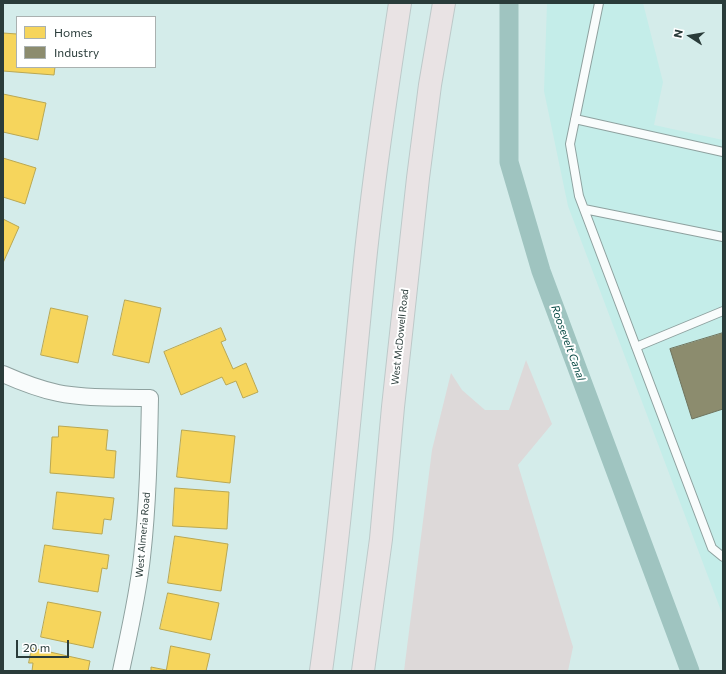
<!DOCTYPE html>
<style>
body{margin:0}
#map{position:relative;width:726px;height:674px;overflow:hidden;background:#d4ecea;font-family:Commissioner,sans-serif}
canvas{display:block}
.frame{position:absolute;inset:0;border:4px solid #2a3c3a;pointer-events:none}
.legend{position:absolute;left:16px;top:16px;width:140px;height:52px;box-sizing:border-box;background:#fff;border:1px solid #aab1b0;margin:0;padding:5px 7px;list-style:none;font-size:12px;color:#2a3c3a}
.legend li{display:flex;align-items:center;gap:8px;height:20px}
.legend b{width:20px;border:1px solid #aab1b0}
.north{position:absolute;left:670px;top:16px;width:40px;height:40px;-webkit-text-stroke:3px #fff;paint-order:stroke;rotate:282deg;font-size:11px;font-weight:700;line-height:16px;text-align:center;color:#2a3c3a}
.north::after{content:'';display:block;margin:auto;width:14px;height:18px;background:#2a3c3a;clip-path:polygon(50% 0,100% 100%,50% 72%,0 100%)}
.scale{position:absolute;left:16px;top:640px;width:53px;height:18px;box-sizing:border-box;border:2px solid #2a3c3a;border-top:0;padding-left:5px;font-size:12px;line-height:14px;white-space:nowrap;color:#2a3c3a;-webkit-text-stroke:3px #fff;paint-order:stroke}
</style>
<div id="map">
<canvas width="726" height="674"></canvas>
<div class="frame"></div>
<ul class="legend">
<li><b style="height:11px;background:#f6d55c"></b>Homes</li>
<li><b style="height:11px;background:#8c8c6e"></b>Industry</li>
</ul>
<div class="north">N</div>
<div class="scale">20 m</div>
</div>
<script>
const ctx = document.querySelector('canvas').getContext('2d');
ctx.lineJoin = 'round';
function fill(path, color) { ctx.fillStyle = color; ctx.fill(path, 'evenodd'); }
function stroke(path, color, width, dash) { ctx.strokeStyle = color; ctx.lineWidth = width; ctx.lineCap = dash ? 'butt' : 'round'; ctx.setLineDash(dash || []); ctx.stroke(path); }
function drawText(font, color, halo, rows, align = 'center') {
  ctx.font = font + ' Commissioner,sans-serif'; ctx.lineWidth = 4; ctx.setLineDash([]); ctx.textBaseline = 'middle'; ctx.strokeStyle = halo; ctx.fillStyle = color; for (const [text, x, y, turn = 0] of rows) {
    ctx.save(); ctx.translate(x, y); ctx.rotate((+turn || 0) * Math.PI / 180); ctx.textAlign = isNaN(turn) ? turn : align; if (halo) ctx.strokeText(text, 0, 0); ctx.fillText(text, 0, 0); ctx.restore();
  }
}
fill(new Path2D(`
 M547,3H643L663,82L654,125L723,140V616L568,206L544,91Z`), '#c4ede9');
fill(new Path2D(`
 M526,360L552,424L518,465L573,647L568,671H404L432,450L451,373L462,390L485,410H509Z`), '#ddd9d9');
const homes = new Path2D(`
 M3,33L17,34V67H55L54,75L3,71Z
 M3,94L46,103L38,140L3,132Z
 M3,158L36,168L25,204L3,197Z
 M3,219L19,227L3,263Z
 M125,300L161,308L149,363L113,355Z
 M51,308L88,316L78,363L41,355Z
 M221,328L226,340L221,342L233,369L246,363L258,392L243,398L236,381L226,385L222,377L181,395L164,352Z
 M59,426L108,430L106,450L116,451L114,478L50,473L52,437H58Z
 M182,430L235,436L230,483L177,477Z
 M175,488L229,492L227,529L173,526Z
 M57,492L114,498L111,520L104,519L102,534L53,529Z
 M175,536L228,544L221,591L168,583Z
 M45,545L109,555L107,569L102,568L98,592L39,582Z
 M168,593L219,603L211,640L160,629Z
 M48,602L101,612L93,648L41,637Z
 M171,646L210,654L206,671H151V667L166,670Z
 M32,648L90,661L88,671H32L33,663H29Z`);
fill(homes, '#f6d55c');
stroke(homes, '#b9a752', 1);
const industry = new Path2D(`
 M723,333V409L692,419L670,349Z`);
fill(industry, '#8c8c6e');
stroke(industry, '#6f745e', 1);
stroke(new Path2D(`
 M509,3V162L541,271L690,671`), '#9fc4c0', 19);
const service = new Path2D(`
 M599,3L570,144L579,196L712,548L723,557
 M575,119L723,152
 M584,209L723,237
 M636,347L723,311`);
const minor = new Path2D(`
 M3,374C21,382 39,389 58,393C87,399 121,397 150,398C149,451 148,504 142,557C138,595 129,633 121,671`);
const primary = new Path2D(`
 M321,671C339,541 350,411 363,281C372,188 386,95 400,3
 M363,671L381,539L393,407L418,178L430,85L444,3`);
stroke(service, '#8ea19f', 10);
stroke(minor, '#8ea19f', 18);
stroke(primary, '#bdc9c9', 24);
stroke(service, '#f9fcfc', 8);
stroke(minor, '#f9fcfc', 16);
stroke(primary, '#e9e3e4', 22);
drawText('10px', '#2a3c3a', '#fff', [
 ["West McDowell Road",400,337,-84],
 ["West Almeria Road",143,535,-85]
]);
drawText('italic 11px', '#0e4e49', '#fff', [
 ["Roosevelt Canal",568,343,70]
]);
</script>
